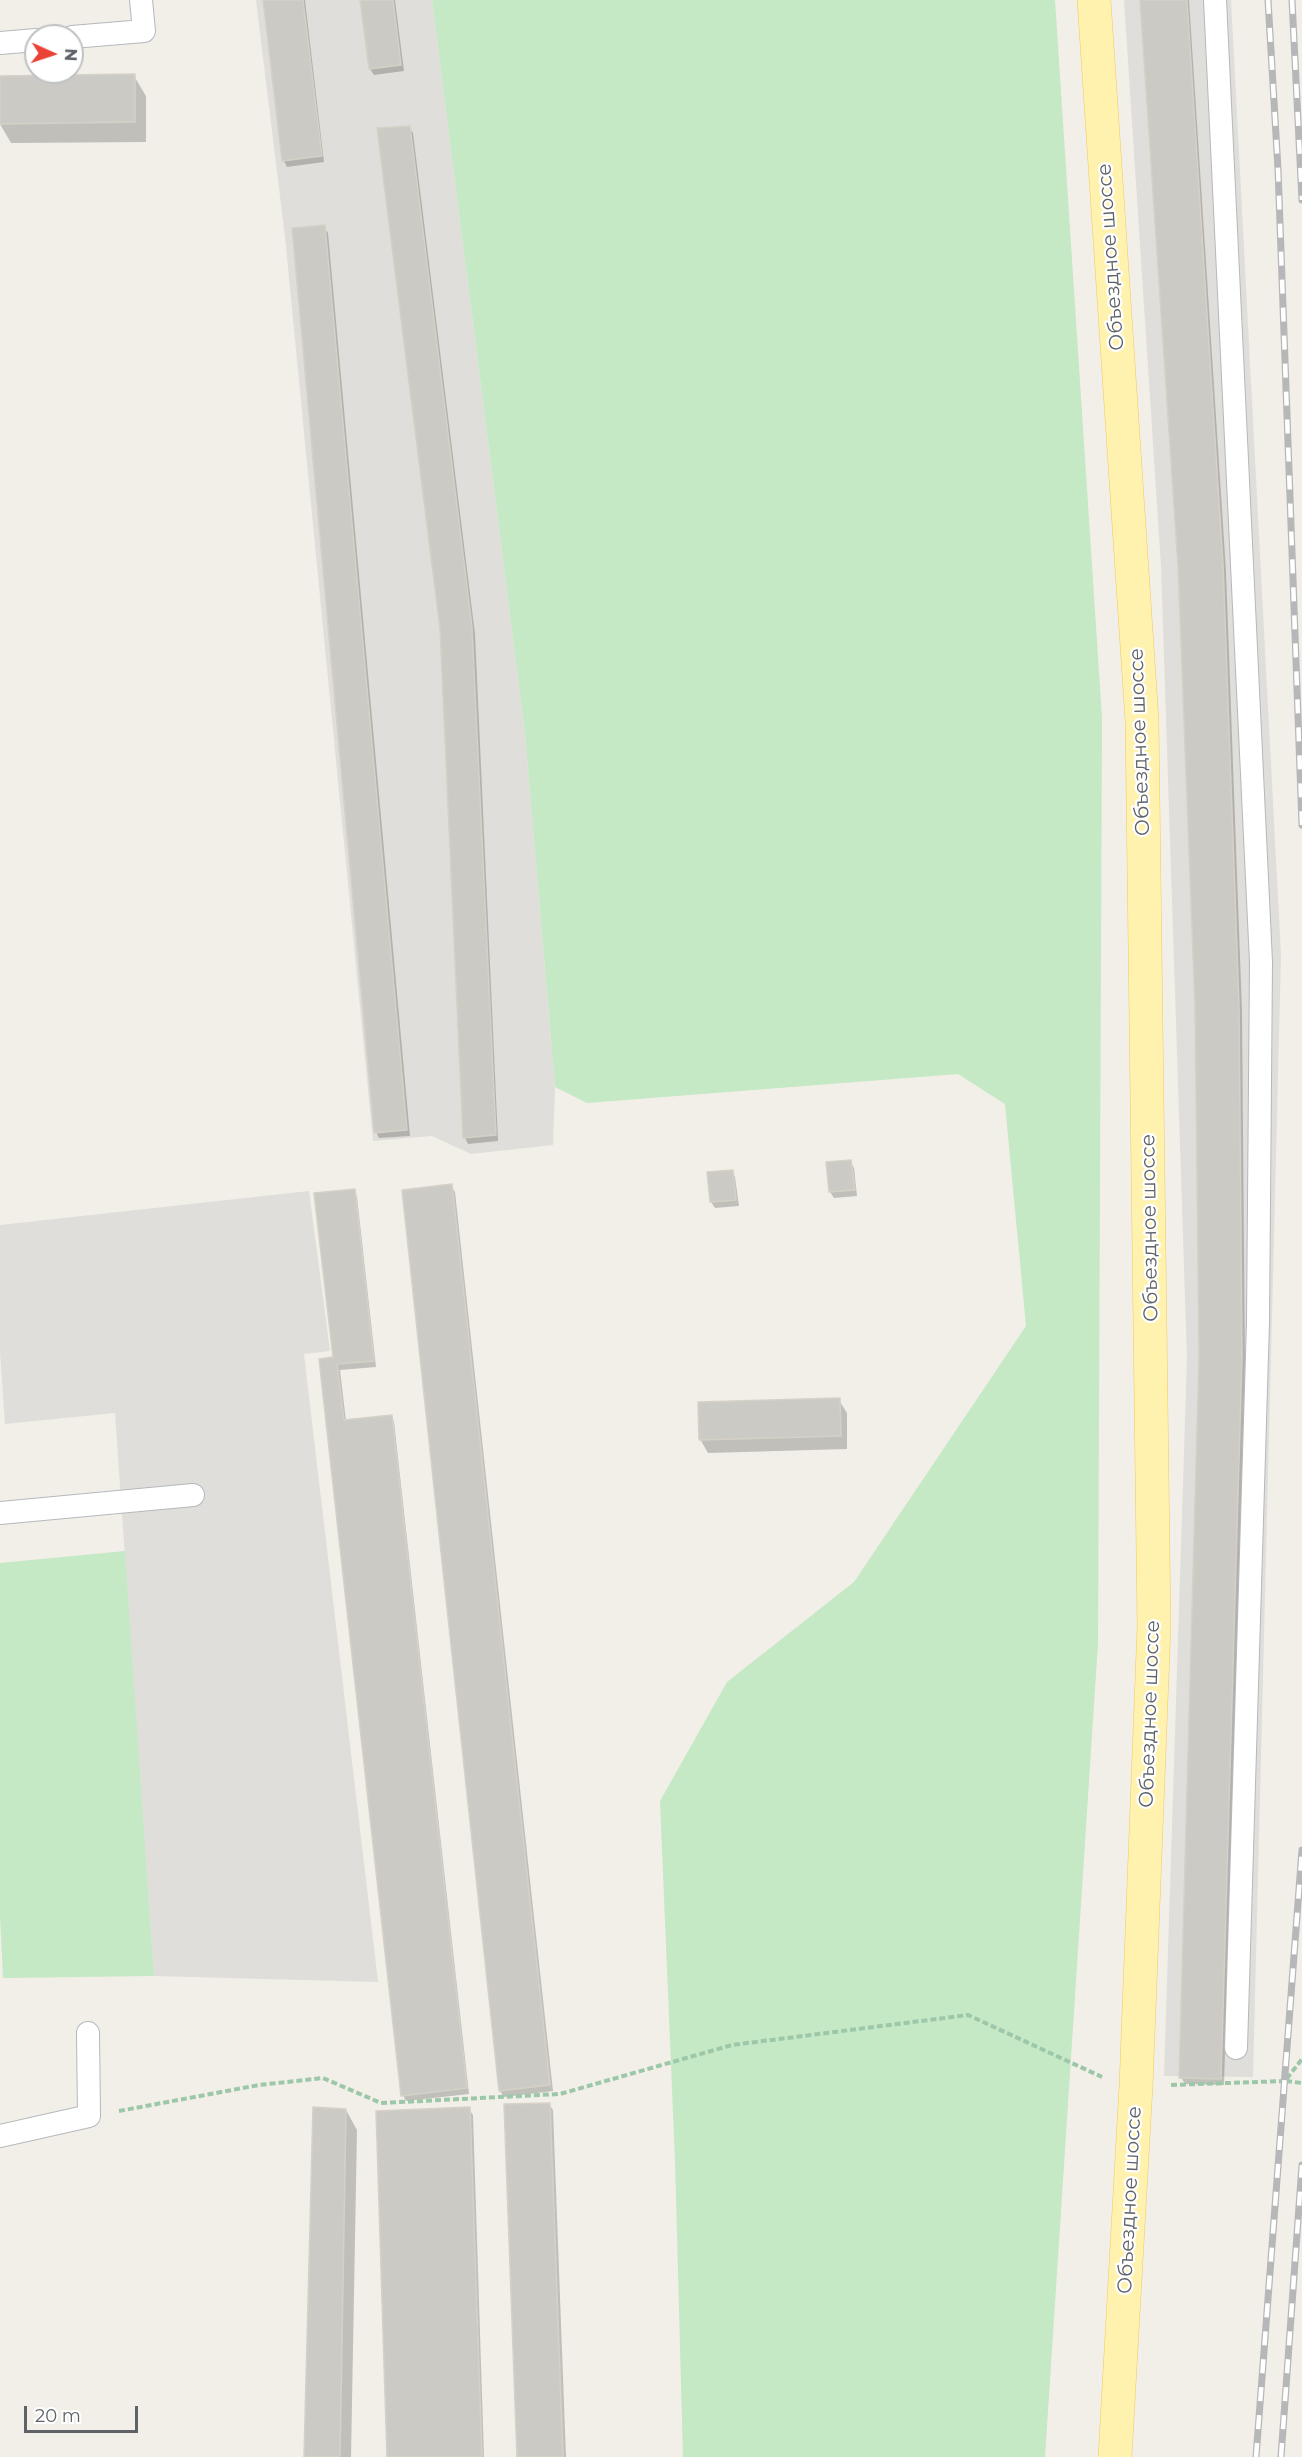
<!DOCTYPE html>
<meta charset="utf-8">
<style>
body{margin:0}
#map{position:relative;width:1302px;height:2457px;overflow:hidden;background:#f1efe8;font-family:Montserrat,sans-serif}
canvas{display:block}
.north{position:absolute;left:24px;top:24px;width:60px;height:60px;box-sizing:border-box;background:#fff;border:2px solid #bfc1c3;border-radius:50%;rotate:93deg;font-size:16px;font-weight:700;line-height:24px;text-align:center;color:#5f6368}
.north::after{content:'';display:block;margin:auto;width:21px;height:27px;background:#ea4335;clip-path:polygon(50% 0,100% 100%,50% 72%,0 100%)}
.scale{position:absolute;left:24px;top:2406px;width:114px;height:27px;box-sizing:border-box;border:3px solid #5f6368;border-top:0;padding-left:8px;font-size:18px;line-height:21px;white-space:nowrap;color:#5f6368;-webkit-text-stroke:4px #fff;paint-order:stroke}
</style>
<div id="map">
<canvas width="1302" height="2457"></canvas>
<div class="north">N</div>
<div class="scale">20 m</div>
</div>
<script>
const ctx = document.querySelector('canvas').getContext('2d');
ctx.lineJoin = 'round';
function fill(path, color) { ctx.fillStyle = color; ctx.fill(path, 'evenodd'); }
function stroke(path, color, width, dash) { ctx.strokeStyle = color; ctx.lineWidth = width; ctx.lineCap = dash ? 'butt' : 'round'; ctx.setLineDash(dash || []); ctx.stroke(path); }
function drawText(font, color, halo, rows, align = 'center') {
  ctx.font = font + ' Montserrat,sans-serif'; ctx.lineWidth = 4.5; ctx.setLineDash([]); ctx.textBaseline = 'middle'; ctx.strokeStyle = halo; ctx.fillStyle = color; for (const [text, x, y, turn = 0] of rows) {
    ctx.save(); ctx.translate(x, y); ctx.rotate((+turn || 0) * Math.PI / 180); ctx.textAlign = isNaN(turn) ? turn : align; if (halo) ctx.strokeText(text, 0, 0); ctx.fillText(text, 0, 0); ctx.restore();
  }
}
fill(new Path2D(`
 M256,0H432L525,733L555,1087L553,1145L471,1154L432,1136L373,1141L285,237Z
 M1124,0H1231L1281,955L1253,2077L1164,2076L1187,1358L1161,566Z
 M309,1191L330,1351L304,1354L378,1982L154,1976L115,1413L5,1424L0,1352V1225Z`), '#e0deda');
fill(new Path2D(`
 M432,0H1055L1102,718L1098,1643L1045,2457H683L675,2160L660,1801L727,1682L854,1582L1026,1326L1005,1104L958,1074L587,1103L555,1087L525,733Z
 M125,1551L154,1976L3,1978L0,1915V1563Z`), '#c5e8c5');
fill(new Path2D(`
 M264,0H305L324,162L287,167L284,161Z
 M362,0H395L404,71L374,75L370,69Z
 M1142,0H1189L1226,571L1242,1012L1245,1364L1224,2085L1185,2084L1181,2077L1200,1357L1196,1007L1180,566Z
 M134,76L146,96V142L11,143L0,124V77Z
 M409,127L413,133L475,634L498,1141L468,1144L465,1138L442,629Z
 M324,227L328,233L410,1136L379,1138L376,1132Z
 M850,1161L854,1168L857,1196L834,1198L830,1192Z
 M732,1171L735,1177L739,1206L715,1208L711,1202L709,1174Z
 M451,1186L455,1192L553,2091L504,2097L500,2091Z
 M354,1190L357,1197L376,1367L340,1370L346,1421L391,1416L394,1422L469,2094L406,2101L403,2095L334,1358Z
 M839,1400L847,1413V1449L708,1453L700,1439Z
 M549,2104L553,2110L566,2457H519Z
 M469,2109L473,2115L484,2457H389Z
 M346,2110L357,2130L351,2457H306Z`), '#0003');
const building = new Path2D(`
 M263,0H303L322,156L282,161Z
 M360,0H393L401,65L369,69Z
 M1140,0H1187L1223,564L1239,1005L1242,1357L1221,2079L1179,2078L1199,1357L1195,1007L1178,566Z
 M135,74V122L0,124V76Z
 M410,126L472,627L496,1135L463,1138L440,629L377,128Z
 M325,225L407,1130L374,1133L292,228Z
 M851,1160L855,1190L829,1192L826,1162Z
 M733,1170L736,1200L710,1202L707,1172Z
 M452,1184L550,2085L499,2091L402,1190Z
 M355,1189L374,1361L337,1364L344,1420L392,1415L467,2088L401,2096L319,1359L333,1357L314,1193Z
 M840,1398L841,1436L699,1440L698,1402Z
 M550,2103L563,2457H517L504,2104Z
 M313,2107L346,2109L340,2457H304Z
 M470,2107L482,2457H387L376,2111Z`);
fill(building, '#cccac5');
stroke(building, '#d6d1c6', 1.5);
const lane = new Path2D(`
 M1215,0L1261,962L1258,1322L1236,2048
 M72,37L144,31L141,0
 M0,43L36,40
 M0,1513L193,1495
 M0,2136L89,2116L88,2033`);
const primary = new Path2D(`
 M1094,0L1142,721L1154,1626L1136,2086L1115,2457`);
stroke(lane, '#b5b8bc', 24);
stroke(primary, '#f2c960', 34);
stroke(new Path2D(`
 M1286,2081L1302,2083
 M1171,2085L1285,2081L1302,2059
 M119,2111L259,2085L323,2078L381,2103L560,2094L732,2045L968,2015L1102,2077`), '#9cc7a9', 4, [6, 3]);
stroke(lane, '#fff', 22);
stroke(primary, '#fff2af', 33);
const rail = new Path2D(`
 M1268,0L1278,169L1302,825
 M1292,0L1302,200
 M1256,2457L1302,1850
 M1281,2457L1302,2165`);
stroke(rail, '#b6b7b8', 7);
stroke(rail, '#fff', 4.5, [14]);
drawText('20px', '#5f6368', '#fff', [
 ["Объездное шоссе",1111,257,-94],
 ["Объездное шоссе",1140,742,-92],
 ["Объездное шоссе",1150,1228,-91],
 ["Объездное шоссе",1150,1714,-88],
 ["Объездное шоссе",1130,2200,-87]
]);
</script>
